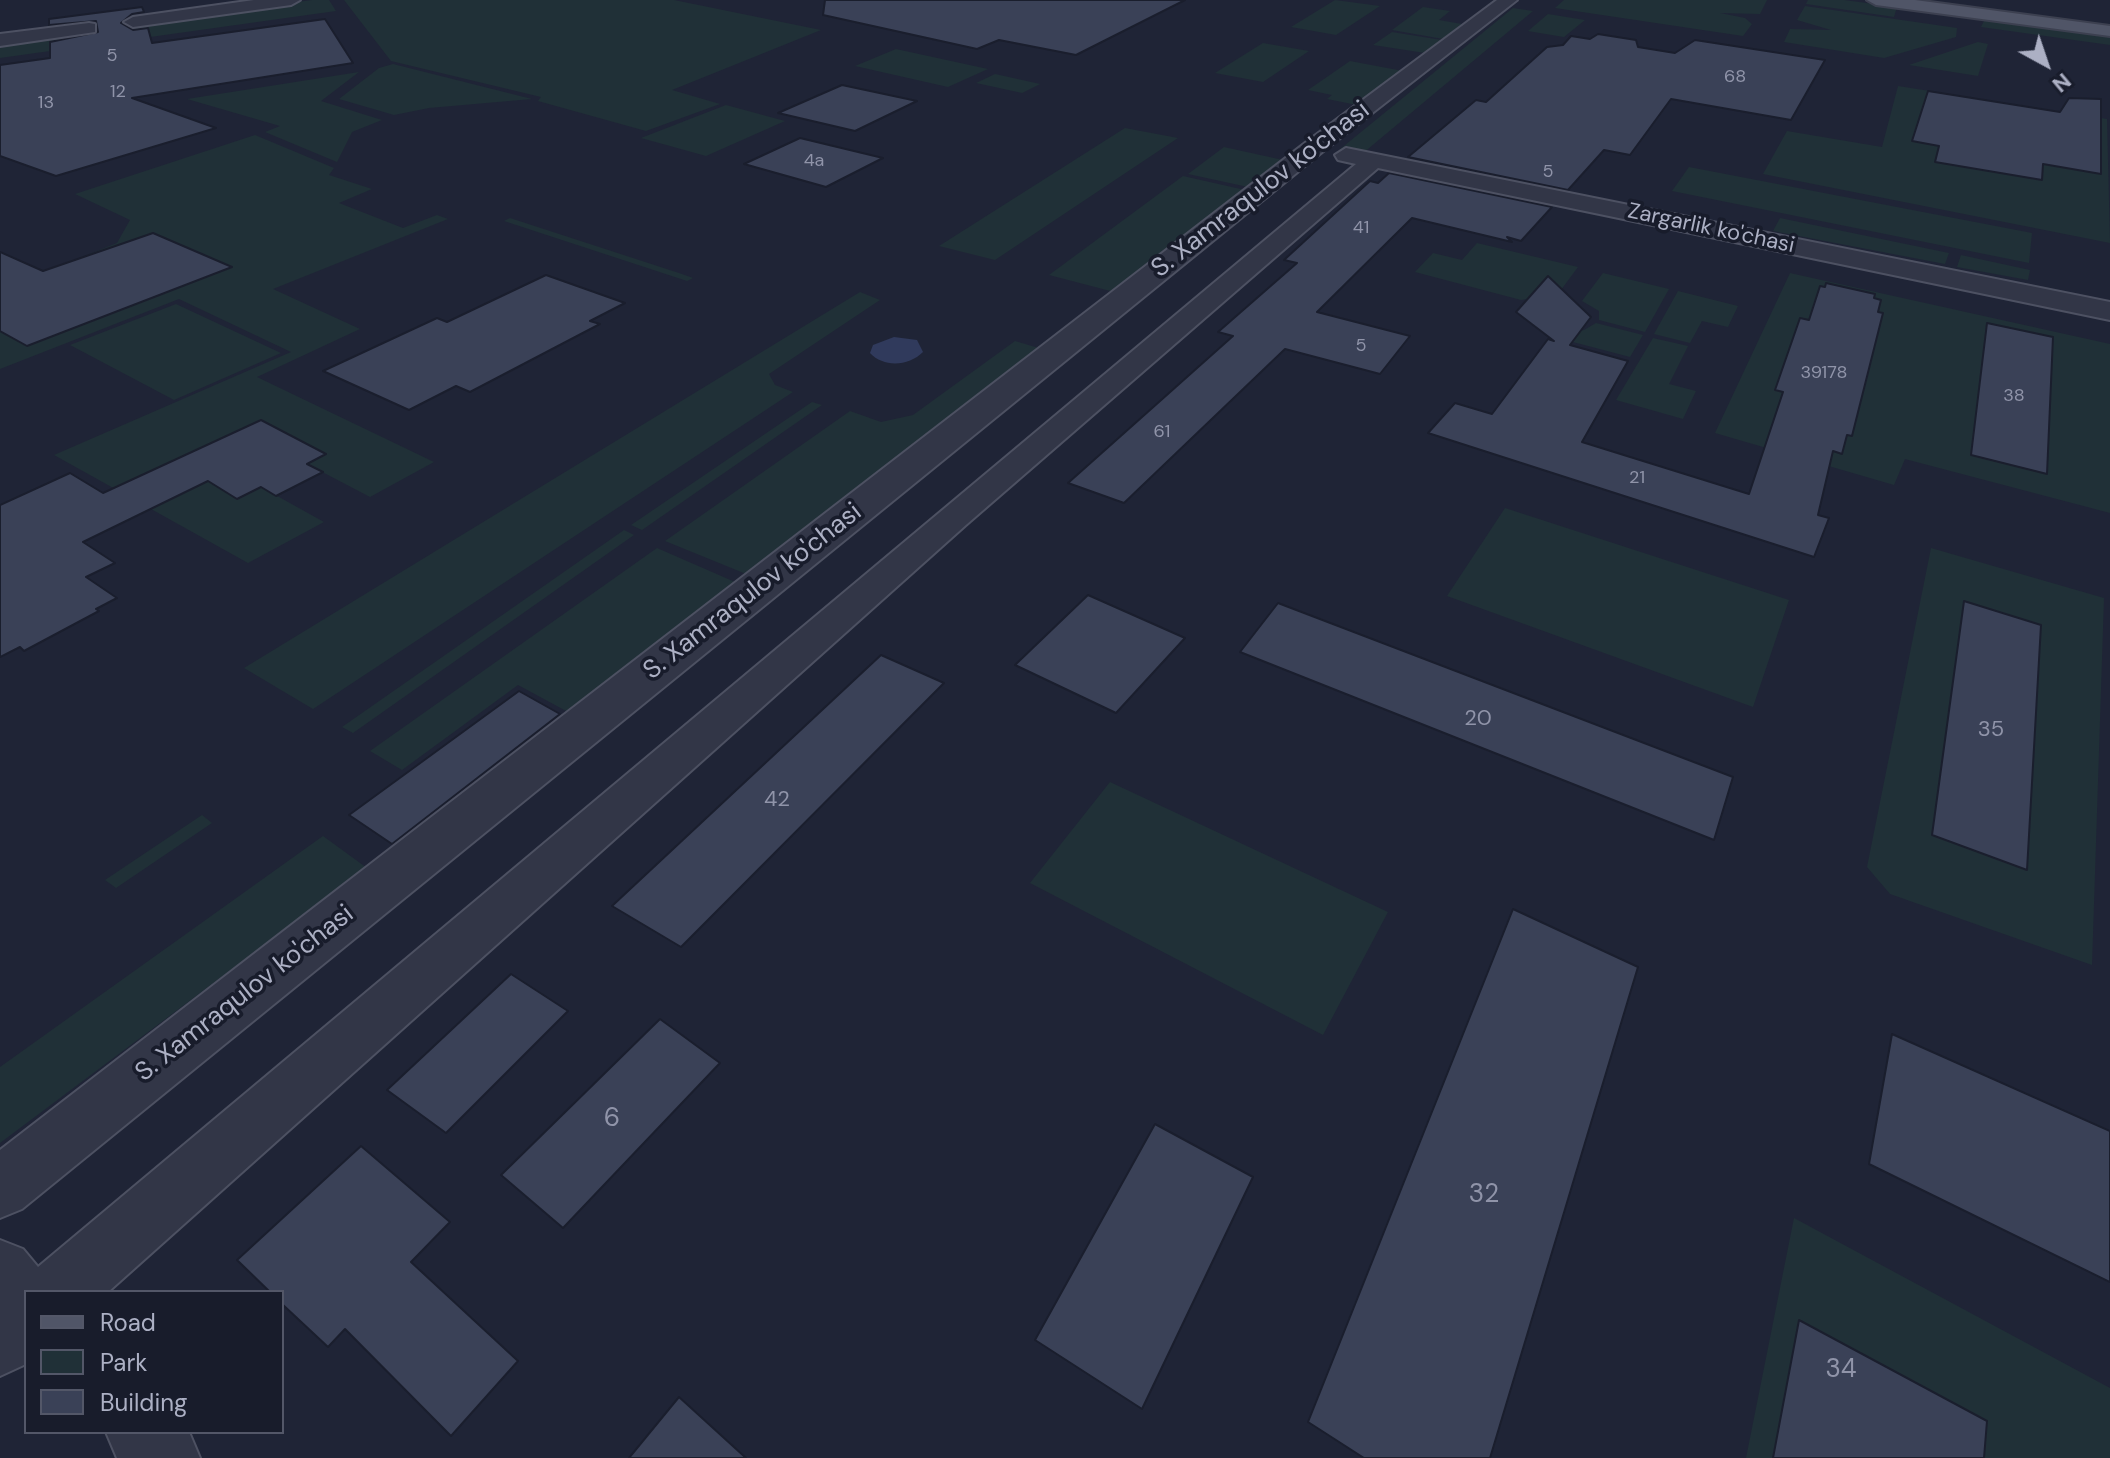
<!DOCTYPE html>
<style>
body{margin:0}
#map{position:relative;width:2110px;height:1458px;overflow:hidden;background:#1f2436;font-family:"DM Sans",sans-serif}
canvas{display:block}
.legend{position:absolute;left:24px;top:1290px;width:260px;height:144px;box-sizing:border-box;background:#181c2b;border:2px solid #535768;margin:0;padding:10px 14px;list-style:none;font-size:24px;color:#acb0c4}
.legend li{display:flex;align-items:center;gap:16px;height:40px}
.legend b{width:40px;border:2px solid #535768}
.north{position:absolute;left:2006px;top:24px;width:80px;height:80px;-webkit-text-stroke:6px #181c2b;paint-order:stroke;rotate:140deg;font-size:22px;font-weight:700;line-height:32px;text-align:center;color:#acb0c4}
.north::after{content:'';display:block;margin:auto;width:28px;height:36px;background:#acb0c4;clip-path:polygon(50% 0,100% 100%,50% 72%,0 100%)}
</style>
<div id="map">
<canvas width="2110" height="1458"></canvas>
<ul class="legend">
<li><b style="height:10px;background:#505567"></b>Road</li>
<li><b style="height:22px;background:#203037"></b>Park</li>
<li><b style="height:22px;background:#3a4157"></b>Building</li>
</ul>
<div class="north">N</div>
</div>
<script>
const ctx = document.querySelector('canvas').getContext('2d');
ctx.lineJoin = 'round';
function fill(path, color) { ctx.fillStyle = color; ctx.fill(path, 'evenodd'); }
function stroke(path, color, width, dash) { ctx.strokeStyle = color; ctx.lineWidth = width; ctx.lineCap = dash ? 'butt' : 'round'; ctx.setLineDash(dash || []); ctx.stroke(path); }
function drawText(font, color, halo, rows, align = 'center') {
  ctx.font = font + ' "DM Sans",sans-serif'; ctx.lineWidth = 7; ctx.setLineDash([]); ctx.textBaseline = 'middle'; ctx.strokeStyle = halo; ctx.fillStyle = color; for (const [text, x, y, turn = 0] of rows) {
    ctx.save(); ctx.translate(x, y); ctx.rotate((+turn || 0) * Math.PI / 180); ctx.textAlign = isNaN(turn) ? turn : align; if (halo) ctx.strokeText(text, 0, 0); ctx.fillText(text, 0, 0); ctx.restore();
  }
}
fill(new Path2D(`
 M312,0H329L336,11L0,58V43Z
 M344,0H674L821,30L672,90L720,104L646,131L538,101L541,97L391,61Z
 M1335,0L1380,6L1336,35L1291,27Z
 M1564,0H1767L1760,14L1720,13L1745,18L1752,24L1743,36L1555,8Z
 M1808,0H1844L1897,7L1894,17L1806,4Z
 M1805,6L1957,28L1956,37L1884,58L1784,42L1790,29L1831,30L1797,20Z
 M1423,7L1450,11L1439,20L1462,24L1443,39L1392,30Z
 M1513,8L1533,11L1362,154L1339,150Z
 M1548,14L1585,20L1564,37L1528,31Z
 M1994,20L2110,36V45L1981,27L1984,21Z
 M1392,32L1442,40L1425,53L1373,45Z
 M1978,42L1988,44L1978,76L1909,65Z
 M1263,43L1309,51L1263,82L1215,73Z
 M896,49L988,69L948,87L855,66Z
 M1350,61L1403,71L1357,105L1327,99L1332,95L1308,90Z
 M393,64L532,99L429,108L394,115L339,99L379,68Z
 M359,72L321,101L382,120L352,132L337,162L265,132L280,126L187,99Z
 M995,74L1040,84L1022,93L976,83Z
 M1898,86L2107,119L2110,243L1763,174L1787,131L1882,147Z
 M726,105L785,121L706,156L641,138Z
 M1125,128L1178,138L995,260L939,246Z
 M255,135L334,168L329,175L372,189L339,203L403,228L437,215L448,219L273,289L360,329L257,377L434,462L370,497L307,464L325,454L261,420L174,460L237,499L261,487L324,522L248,563L54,455L291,352L179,299L0,369V285L37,275L117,243L130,220L75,194Z
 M1224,147L1283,160L1248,187L1188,174Z
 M1689,167L2032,233L2029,263L1672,191Z
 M1183,176L1245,190L1118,293L1049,275Z
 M510,218L682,274L693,278L687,281L504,221Z
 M1780,218L1949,253L1945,264L1773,231Z
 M1477,243L1578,267L1558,294L1521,300L1415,272L1433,253L1462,260Z
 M1961,255L2030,270L2028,280L1957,267Z
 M1603,273L1669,289L1645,332L1599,320V311L1582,301Z
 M1790,273L2110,344V513L1905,459L1894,485L1715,433Z
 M1678,291L1738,306L1728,327L1702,321L1690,343L1654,334Z
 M860,292L880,300L769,374L775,385L793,392L313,709L244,668Z
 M176,304L281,353L174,400L70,345Z
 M1596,323L1643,335L1630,357L1550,336L1584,330Z
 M1653,338L1688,346L1669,384L1696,391L1683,419L1616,400Z
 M1015,341L1042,349L751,576L665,541L850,411L881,422L913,415Z
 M812,402L822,405L642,530L631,525Z
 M1505,508L1789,600L1753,707L1447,596Z
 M624,530L634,535L353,733L342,727Z
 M657,548L735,582L568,712L518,685L402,770L370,751Z
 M1931,548L2104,598L2092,965L1890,894L1867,867Z
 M1110,782L1388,912L1323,1035L1030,883Z
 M202,815L212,823L116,888L105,880Z
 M323,836L367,868L0,1143V1067Z
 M1794,1218L2110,1388V1458H1746Z`), '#203037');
fill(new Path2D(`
 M894,337L917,340L923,352C909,366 884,368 870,353L873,345Z`), '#303a5c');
const building = new Path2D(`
 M825,0H1185L1076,55L999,40L977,49L823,15Z
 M142,7L144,12L132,14L121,23L133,30L148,28L152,43L325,19L353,63L132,98L216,128L56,176L0,156V65L50,58V42L98,32L96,21L49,25V19Z
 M1598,34L1636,40L1638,47L1675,53L1695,40L1825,60L1791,120L1671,99L1630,155L1604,150L1568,190L1408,157L1476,100L1486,102L1547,47L1563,45L1571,36L1590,39Z
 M842,85L917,101L855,131L778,113Z
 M1928,91L2060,112L2069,98L2101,99V174L2043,164L2042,180L1935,162L1939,146L1912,141Z
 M800,138L883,158L826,187L744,164Z
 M1389,173L1552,207L1521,241L1507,237L1512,242L1412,218L1317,312L1410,336L1380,374L1285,349L1124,503L1068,483L1233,336L1218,332L1297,263L1284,260L1370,181L1378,183Z
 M153,233L232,267L27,346L0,331V252L43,271Z
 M546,275L625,303L590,321L600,324L470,392L456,386L409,410L323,371L437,318L447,322Z
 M1548,276L1591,317L1570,345L1628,361L1582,442L1749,494L1783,392L1775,390L1800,318L1809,320L1820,286L1825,287L1826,283L1875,294L1874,298L1881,300L1878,312L1883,313L1852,436L1847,435L1842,454L1833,451L1818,515L1829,518L1814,557L1428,433L1455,403L1492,414L1548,339L1554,341L1516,312Z
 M1987,323L2053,337L2047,474L1971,455Z
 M261,420L326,454L307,464L323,472L276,496L261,487L237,499L208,481L83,542L115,563L86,577L117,598L96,609L99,611L24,651L20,647L0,657V505L70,473L103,493Z
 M1088,595L1185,638L1116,713L1015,665Z
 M1964,601L2041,625L2027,870L1932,835Z
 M1278,603L1733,777L1714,840L1240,652Z
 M881,655L944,683L681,947L612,906Z
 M519,691L560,714L392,844L349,815Z
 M1513,909L1638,967L1490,1458H1364L1308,1422Z
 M511,974L568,1011L446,1133L387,1090Z
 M660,1019L720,1063L563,1228L501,1175Z
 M1892,1034L2110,1131V1282L1869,1164Z
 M1155,1124L1253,1177L1142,1409L1035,1340Z
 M361,1146L450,1222L411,1262L518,1361L451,1436L345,1329L328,1347L282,1304V1292H270L237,1260Z
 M1799,1320L1987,1421L1984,1458H1773Z
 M679,1397L746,1458H629Z`);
fill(building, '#3a4157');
stroke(building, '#1a1e2d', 2);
const minor = new Path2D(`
 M254,0H300L291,5L133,27L124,22L133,17Z
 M1497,0H1517L1321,153L22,1209L0,1218V1150L1305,143Z
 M89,23L95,24V32L0,46V34Z
 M1346,148L2110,302V320L1378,168L967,524L108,1292H26V1364L0,1376V1240L23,1249L38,1267L1356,164L1338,160L1335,155Z
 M106,1432H189L200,1458H117Z`);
const primary = new Path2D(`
 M1867,0H1915L2110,26V36L1876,5Z`);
stroke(minor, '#4d5162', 4);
stroke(primary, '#3c4050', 4);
fill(minor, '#323647');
fill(primary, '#505567');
drawText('18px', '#9094a9', null, [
 ["5",112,56],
 ["68",1735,77],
 ["12",118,92],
 ["13",46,103],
 ["4a",814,161],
 ["5",1548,172],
 ["41",1361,228],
 ["5",1361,346],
 ["39178",1824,373],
 ["38",2014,396],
 ["61",1162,432],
 ["21",1637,478]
]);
drawText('22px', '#acb0c4', '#181c2b', [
 ["Zargarlik ko'chasi",1711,229,12]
]);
drawText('22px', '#9094a9', null, [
 ["20",1478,719],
 ["35",1991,730],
 ["42",777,800]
]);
drawText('26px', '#acb0c4', '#181c2b', [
 ["S. Xamraqulov ko'chasi",1261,190,-38],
 ["S. Xamraqulov ko'chasi",753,592,-38],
 ["S. Xamraqulov ko'chasi",245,994,-38]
]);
drawText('26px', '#9094a9', null, [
 ["6",612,1119],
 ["32",1484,1195],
 ["34",1841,1370]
]);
</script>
